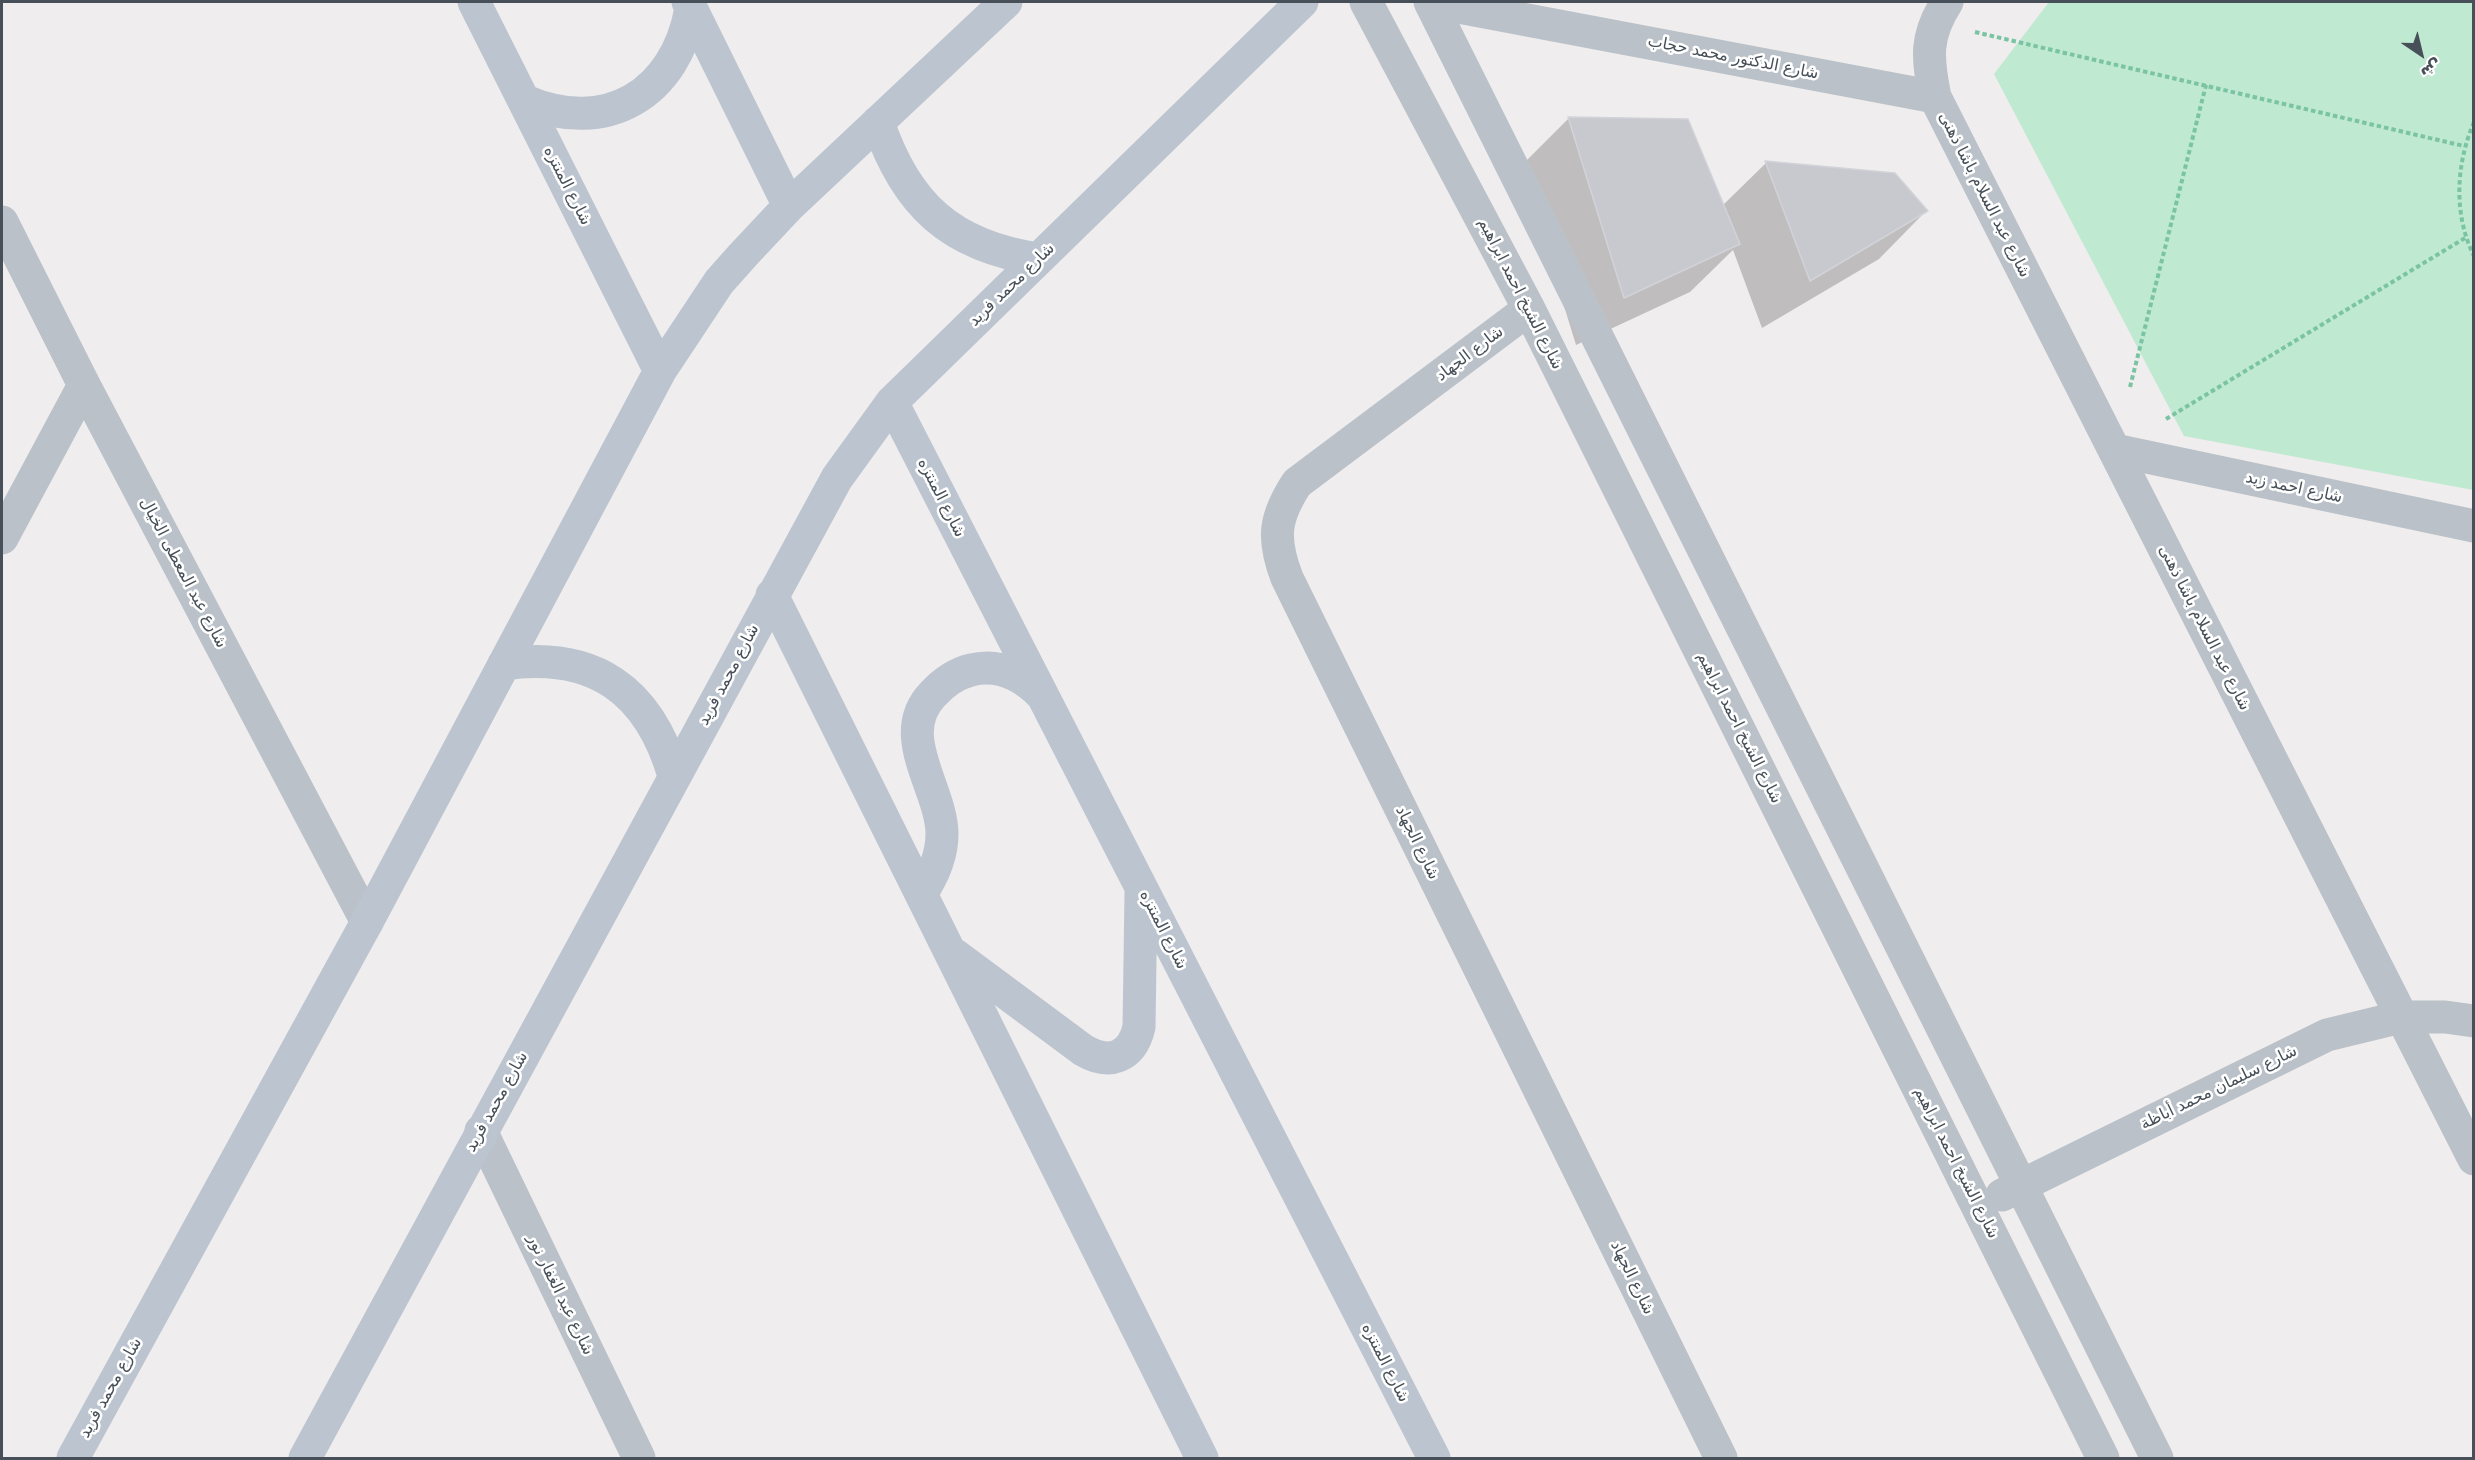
<!DOCTYPE html>
<meta charset="utf-8">
<style>
body{margin:0}
#map{position:relative;width:2475px;height:1460px;overflow:hidden;background:#efeded;font-family:"DejaVu Sans",Vazirmatn,sans-serif}
canvas{display:block}
.frame{position:absolute;inset:0;border:3px solid #475058;pointer-events:none}
.north{position:absolute;left:2391px;top:24px;width:60px;height:60px;-webkit-text-stroke:4px #fff;paint-order:stroke;rotate:145deg;font-size:16px;font-weight:700;line-height:24px;text-align:center;color:#475058}
.north::after{content:'';display:block;margin:auto;width:21px;height:27px;background:#475058;clip-path:polygon(50% 0,100% 100%,50% 72%,0 100%)}
</style>
<div id="map">
<canvas width="2475" height="1460"></canvas>
<div class="frame"></div>
<div class="north">ش</div>
</div>
<script>
const ctx = document.querySelector('canvas').getContext('2d');
ctx.lineJoin = 'round';
function fill(path, color) { ctx.fillStyle = color; ctx.fill(path, 'evenodd'); }
function stroke(path, color, width, dash) { ctx.strokeStyle = color; ctx.lineWidth = width; ctx.lineCap = dash ? 'butt' : 'round'; ctx.setLineDash(dash || []); ctx.stroke(path); }
function drawText(font, color, halo, rows, align = 'center') {
  ctx.font = font + ' "DejaVu Sans",Vazirmatn,sans-serif'; ctx.lineWidth = 5; ctx.setLineDash([]); ctx.textBaseline = 'middle'; ctx.strokeStyle = halo; ctx.fillStyle = color; for (const [text, x, y, turn = 0] of rows) {
    ctx.save(); ctx.translate(x, y); ctx.rotate((+turn || 0) * Math.PI / 180); ctx.textAlign = isNaN(turn) ? turn : align; if (halo) ctx.strokeText(text, 0, 0); ctx.fillText(text, 0, 0); ctx.restore();
  }
}
fill(new Path2D(`
 M2049,2H2473V490L2184,436L1994,74Z`), '#bfe9d1');
fill(new Path2D(`
 M1569,118L1722,206L1766,163L1926,211L1879,259L1762,328L1733,250L1690,292L1576,345L1521,166Z`), '#0003');
const building = new Path2D(`
 M1568,117L1688,119L1740,244L1624,298Z
 M1765,161L1895,173L1928,211L1810,281Z`);
fill(building, '#c7c9cf');
stroke(building, '#d1d3d8', 1.5);
stroke(new Path2D(`
 M1975,32L2464,146
 M2474,122C2456,164 2453,214 2474,256
 M2130,387L2206,85
 M2166,419L2465,238`), '#7bc4a3', 4, [4.5, 3]);
stroke(new Path2D(`
 M1366,2L1529,309L2103,1458
 M1430,2L2157,1458
 M1432,2L1935,97
 M1947,2C1925,36 1927,58 1935,97L2474,1159
 M2,222L84,385L367,922
 M1529,309L1297,483C1274,518 1272,539 1287,578L1721,1458
 M2114,450L2474,526
 M2,538L84,385
 M481,1131L639,1458
 M2002,1195L2327,1035L2401,1017H2445L2474,1021`), '#bac1c8', 33);
stroke(new Path2D(`
 M474,2L660,371
 M688,2L789,206
 M525,101C606,136 676,94 691,8
 M878,122C906,205 951,246 1038,259
 M892,402L1434,1458
 M772,595L1202,1458
 M504,664C594,651 649,690 674,776
 M921,894C933,876 942,856 942,834C942,789 893,735 933,694C944,682 955,674 971,670C999,663 1022,675 1041,694
 M955,955L1083,1050C1110,1066 1132,1057 1139,1027L1141,893
 M73,1458L367,922L660,371L719,282L743,255L789,206L1006,2
 M305,1458L837,478L892,402L1302,2`), '#bcc5cf', 33);
drawText('16px', '#475058', '#fff', [
 ["شارع الدكتور محمد حجاب",1733,58,11],
 ["شارع المنتزه",567,186,63],
 ["شارع عبد السلام باشا ذهنى",1984,195,63],
 ["شارع محمد فريد",1012,285,-44],
 ["شارع الشيخ احمد ابراهيم",1520,294,63],
 ["شارع الجهاد",1470,354,-37],
 ["شارع احمد زيد",2294,488,12],
 ["شارع المنتزه",941,498,63],
 ["شارع عبد المعطى الخيال",183,573,62],
 ["شارع عبد السلام باشا ذهنى",2204,628,63],
 ["شارع محمد فريد",729,675,-62],
 ["شارع الشيخ احمد ابراهيم",1739,728,63],
 ["شارع الجهاد",1417,843,64],
 ["شارع المنتزه",1163,930,63],
 ["شارع سليمان محمد أباظة",2219,1088,-26],
 ["شارع محمد فريد",497,1102,-61],
 ["شارع الشيخ احمد ابراهيم",1956,1163,63],
 ["شارع الجهاد",1632,1278,64],
 ["شارع عبد الغفار نور",560,1295,64],
 ["شارع المنتزه",1385,1363,63],
 ["شارع محمد فريد",111,1388,-61]
]);
</script>
